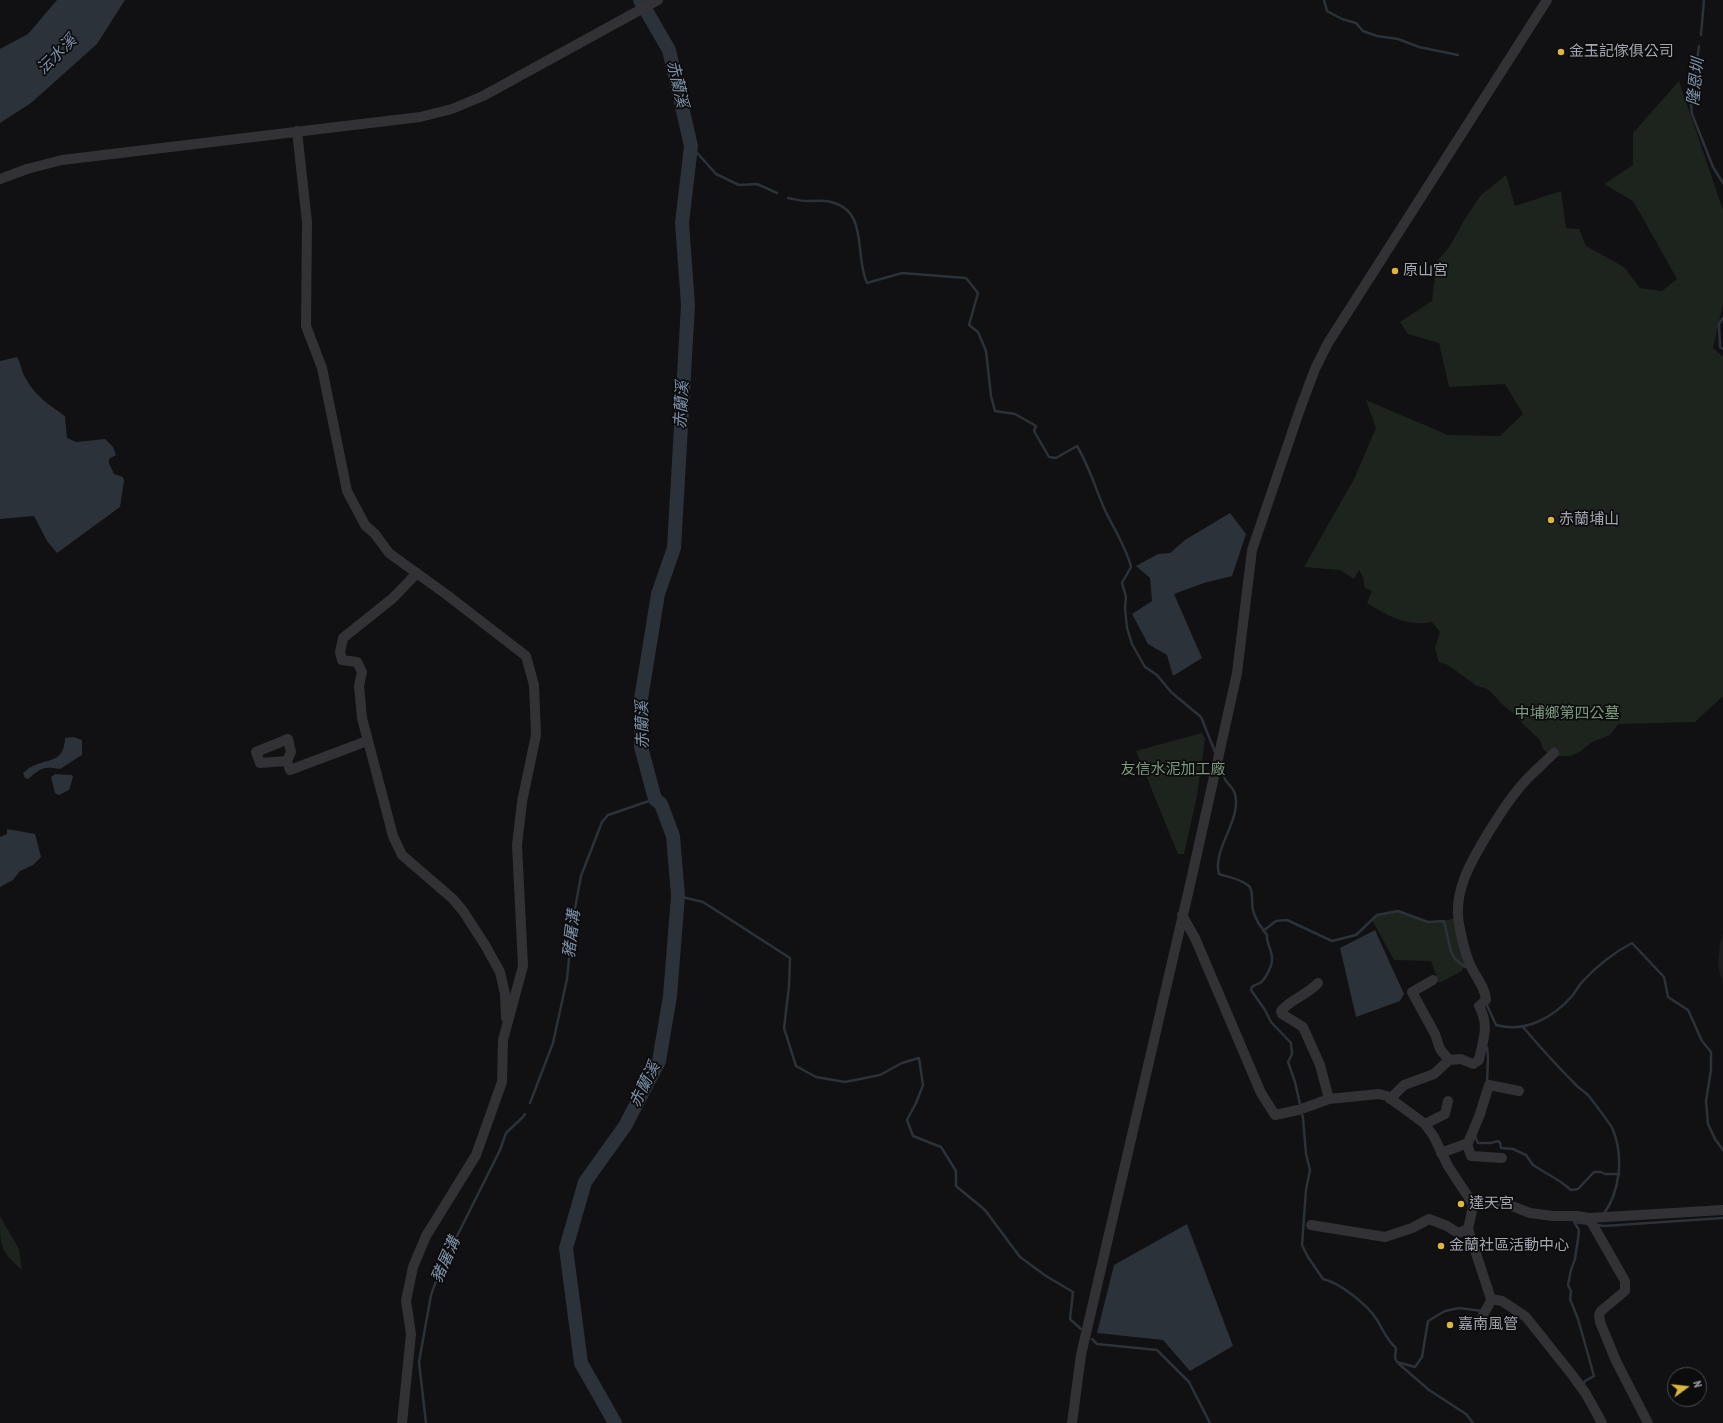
<!DOCTYPE html>
<meta charset="utf-8">
<style>
body{margin:0}
#map{position:relative;width:1723px;height:1423px;overflow:hidden;background:#111012;font-family:"PT Sans Narrow",sans-serif}
canvas{display:block}
.north{position:absolute;left:1667px;top:1367px;width:40px;height:40px;box-sizing:border-box;background:#0c0c0d;border:1px solid #484a4f;border-radius:50%;rotate:75deg;font-size:11px;font-weight:700;line-height:16px;text-align:center;color:#a3a6b1}
.north::after{content:'';display:block;margin:auto;width:14px;height:18px;background:#deb63c;clip-path:polygon(50% 0,100% 100%,50% 72%,0 100%)}
</style>
<div id="map">
<canvas width="1723" height="1423"></canvas>
<div class="north">N</div>
</div>
<script>
const ctx = document.querySelector('canvas').getContext('2d');
ctx.lineJoin = 'round';
function fill(path, color) { ctx.fillStyle = color; ctx.fill(path, 'evenodd'); }
function stroke(path, color, width, dash) { ctx.strokeStyle = color; ctx.lineWidth = width; ctx.lineCap = dash ? 'butt' : 'round'; ctx.setLineDash(dash || []); ctx.stroke(path); }
function drawText(font, color, halo, rows, align = 'center') {
  ctx.font = font + ' "PT Sans Narrow","Noto Sans TC",sans-serif'; ctx.lineWidth = 3.5; ctx.setLineDash([]); ctx.textBaseline = 'middle'; ctx.strokeStyle = halo; ctx.fillStyle = color; for (const [text, x, y, turn = 0] of rows) {
    ctx.save(); ctx.translate(x, y); ctx.rotate((+turn || 0) * Math.PI / 180); ctx.textAlign = isNaN(turn) ? turn : align; if (halo) ctx.strokeText(text, 0, 0); ctx.fillText(text, 0, 0); ctx.restore();
  }
}
fill(new Path2D(`
 M1723,934V984L1718,966L1720,943Z`), '#1d1d1f');
fill(new Path2D(`
 M1679,81L1723,210V304L1713,348L1723,357V696L1695,722L1618,724L1610,735L1592,742L1581,751L1571,756H1558L1549,754L1543,749L1540,740L1522,723L1517,716L1505,707L1488,689L1477,686L1448,665L1439,662L1435,648L1440,632L1432,622C1407,627 1388,616 1367,603L1372,591L1365,588L1363,577L1359,570L1354,579L1340,570L1304,567L1354,479L1376,428L1366,400L1448,435L1500,436L1523,414L1505,384L1449,387L1439,343L1408,334L1400,322L1432,301L1437,261L1450,246L1463,222L1481,195L1506,175L1515,206L1561,191L1566,228L1579,229L1586,246L1624,267L1640,288L1662,291L1677,279L1633,201L1604,184L1633,165V133Z
 M1202,733L1205,739L1197,796L1184,854H1178L1136,751Z
 M1398,911C1419,918 1432,926 1454,918L1466,961L1462,971L1439,983L1431,961L1394,960L1372,920L1377,915Z
 M0,1216L19,1249L22,1270C0,1251 0,1246 0,1216Z`), '#1d241e');
fill(new Path2D(`
 M57,0H125L97,44L31,103L0,123V49L28,34Z
 M17,357C21,363 21,371 25,377C35,396 48,404 65,416L67,438L76,442L105,439L113,447L116,455L109,459V463L114,474L123,477L124,481L120,507L57,553L47,541L34,516L0,519V361Z
 M1230,513L1246,534L1232,576L1204,583L1174,594L1202,658L1173,676L1167,655L1148,644L1132,614L1152,601L1150,578L1136,566L1158,554L1170,553L1185,540Z
 M74,737L82,740V755L60,769C41,766 42,768 28,779L25,778L23,773C26,771 28,768 31,767C47,758 64,764 65,738Z
 M55,774L72,775L73,777L69,790L59,795L55,793L51,777Z
 M7,829L35,834L41,857L33,865L20,871L13,880L0,887V837L7,834Z
 M1375,930L1404,994L1400,1001L1356,1017L1340,948Z
 M1187,1224L1233,1346L1190,1371L1163,1340L1097,1333L1114,1265Z`), '#2b3239');
stroke(new Path2D(`
 M1324,0L1327,11L1342,19L1356,23L1363,31L1377,36L1398,39L1419,47L1458,55
 M1701,35L1704,0
 M1699,46L1691,105L1692,114L1713,167L1723,183
 M691,146L716,174L739,185L757,184L777,193
 M788,198C794,199 800,201 807,201C814,201 824,200 831,202C869,211 854,255 867,283L902,273L966,278L978,293L969,325L978,332L986,351L991,396L995,411L1015,414L1036,426L1034,431L1049,457L1056,458L1077,446C1089,466 1095,487 1104,508C1113,528 1126,546 1131,567L1122,583L1126,597L1125,608L1127,628L1132,644L1145,667L1157,675L1171,692L1201,717L1215,752
 M1723,318L1719,324L1720,347L1723,349
 M1222,770C1223,774 1224,778 1226,781C1229,785 1234,789 1235,794C1242,820 1212,849 1219,874C1228,877 1241,879 1249,886C1254,891 1251,904 1253,910C1255,920 1261,927 1267,935C1266,944 1273,951 1272,960C1272,966 1265,980 1260,983C1258,984 1254,985 1252,987L1251,990L1265,1010L1271,1022L1291,1043L1292,1054L1288,1062L1295,1082L1303,1118L1306,1154L1310,1170L1306,1190L1302,1245L1308,1257L1323,1279C1340,1283 1367,1304 1377,1320C1384,1331 1386,1339 1396,1348L1395,1358L1397,1362L1415,1367L1422,1357L1428,1321L1445,1311L1459,1308L1482,1311
 M678,896L703,902L790,958L789,986L784,1028L796,1066L816,1077L845,1082L880,1075L902,1063L919,1058L923,1085L916,1103L907,1120L913,1136L941,1147L956,1171V1186L985,1210L1020,1257L1046,1276L1073,1292L1070,1319L1081,1329
 M1263,931L1276,921L1287,920L1332,941L1356,935L1377,915L1398,911L1428,922L1444,921L1451,952L1455,959L1465,967L1468,965
 M1486,1003L1496,1025C1525,1033 1553,1018 1572,996C1576,991 1579,985 1583,981C1597,966 1615,952 1632,943L1664,977L1668,997L1688,1010L1702,1041L1711,1052V1070L1706,1101L1708,1124L1715,1139L1723,1150
 M1523,1027C1540,1047 1558,1067 1577,1086C1580,1089 1585,1092 1588,1095C1592,1100 1612,1126 1613,1130C1624,1157 1620,1192 1603,1215
 M1487,1047L1488,1058L1487,1083
 M530,1103L553,1043L567,979L573,919L581,876L602,822L608,815L655,799
 M1475,1136L1478,1143H1491L1498,1141L1500,1143L1501,1148L1513,1149L1526,1155L1533,1165L1561,1182L1571,1190L1578,1189L1594,1172H1601L1605,1174H1619
 M1597,1225L1604,1226L1723,1218
 M1092,1339L1097,1344L1157,1350L1189,1382L1210,1423
 M1399,1364L1429,1390L1466,1414L1473,1423
 M1583,1385L1585,1381L1594,1376L1578,1319L1570,1299L1571,1291L1568,1285L1571,1270L1575,1259L1578,1239L1579,1230L1574,1222L1589,1224
 M426,1423L419,1362L431,1295L441,1268L500,1150L506,1133L523,1117L525,1114`), '#2b3239', 2.5);
stroke(new Path2D(`
 M615,1423L581,1363L566,1248L585,1182L625,1126L659,1061L670,996L678,896L673,836L661,804L655,799L641,747V699L658,594L674,548L688,305L682,223L691,146L669,50L640,0`), '#2b3239', 14);
stroke(new Path2D(`
 M297,131L307,222L306,326L322,368L347,491L365,525L375,534L389,553L447,595L526,656L534,685L536,735L522,802L517,845L523,966L503,1040L502,1082L476,1155L426,1236L413,1267L406,1301L411,1334L402,1423
 M0,179L27,169L62,160L420,117L452,109L483,96L658,0
 M417,573L393,598L343,638L340,652L342,660L357,662L362,672L359,686L362,718L393,836L402,855L453,899L463,911L485,945L500,972L505,994L506,1018
 M287,761L260,763L256,752L288,739L291,752L287,761L290,770L367,741
 M1182,915L1195,938L1261,1093L1275,1115L1298,1110
 M1433,980L1412,992L1435,1034L1440,1049L1449,1060
 M1318,983C1307,995 1291,999 1281,1011L1282,1014L1303,1027L1320,1065L1329,1099
 M1390,1099L1404,1085L1434,1074L1449,1060L1461,1059L1473,1064L1479,1060C1483,1039 1490,1026 1479,1006L1486,1000C1485,985 1474,976 1469,962C1465,952 1462,940 1460,929C1451,892 1472,860 1490,830C1502,811 1514,792 1530,776C1538,768 1546,761 1554,753
 M1304,1108L1329,1099L1379,1094L1387,1096L1425,1124L1434,1137L1448,1166L1471,1201L1507,1204L1530,1213L1553,1216H1577L1589,1218L1723,1210
 M1425,1124L1445,1114L1448,1101
 M1467,1144L1471,1156L1502,1158
 M1441,1153L1468,1143L1480,1114L1489,1085L1519,1091
 M1474,1202L1468,1229L1491,1299C1489,1308 1482,1313 1480,1323
 M1589,1218L1625,1281V1291L1601,1311L1599,1315L1600,1322L1616,1361L1648,1423
 M1311,1225L1385,1237L1412,1228L1429,1219L1447,1226L1458,1233L1468,1229
 M1491,1299L1502,1301L1526,1317L1573,1376L1586,1394L1602,1423
 M1072,1423L1081,1355L1192,876L1237,673L1252,550L1300,409L1315,369L1328,343L1547,0`), '#323236', 10);
for (const [x, y, r, color] of [
 [1561,52,4,"#deb63c"],
 [1395,271,4,"#deb63c"],
 [1551,520,4,"#deb63c"],
 [1461,1204,4,"#deb63c"],
 [1441,1246,4,"#deb63c"],
 [1450,1325,4,"#deb63c"]
]) { const dot = new Path2D(); dot.arc(x, y, r, 0, 2 * Math.PI); ctx.fillStyle = color; ctx.fill(dot); stroke(dot, '#0c0c0d', 1.5); }
drawText('15px', '#a3a6b1', '#0c0c0d', [
 ["金玉記傢俱公司",1569,52],
 ["原山宮",1403,271],
 ["赤蘭埔山",1559,520],
 ["達天宮",1469,1204],
 ["金蘭社區活動中心",1449,1246],
 ["嘉南風管",1458,1325]
], 'left');
drawText('15px', '#7c9b80', '#0c0c0d', [
 ["中埔鄉第四公墓",1567,714],
 ["友信水泥加工廠",1173,770]
]);
drawText('italic 16px', '#7d91a9', '#0c0c0d', [
 ["沄水溪",57,55,-45],
 ["隆恩圳",1696,82,-84],
 ["赤蘭溪",677,84,77],
 ["赤蘭溪",682,405,-87],
 ["赤蘭溪",643,725,-91],
 ["豬屠溝",572,934,-83],
 ["赤蘭溪",645,1085,-64],
 ["豬屠溝",446,1260,-66]
]);
</script>
